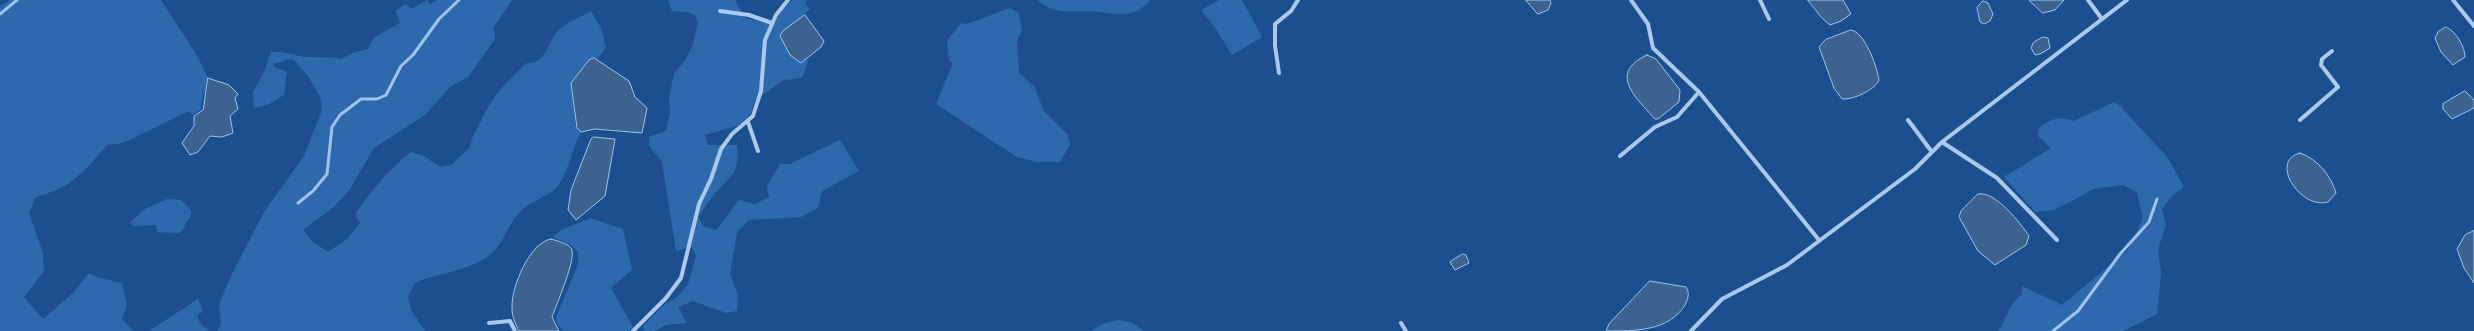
<!DOCTYPE html>
<style>
body{margin:0}
canvas{display:block;background:#1b4f8f}
</style>
<canvas width="2474" height="331"></canvas>
<script>
const ctx = document.querySelector('canvas').getContext('2d');
ctx.lineJoin = 'round';
function fill(path, color) { ctx.fillStyle = color; ctx.fill(path, 'evenodd'); }
function stroke(path, color, width, dash) { ctx.strokeStyle = color; ctx.lineWidth = width; ctx.lineCap = dash ? 'butt' : 'round'; ctx.setLineDash(dash || []); ctx.stroke(path); }
fill(new Path2D(`
 M10,0H161C169,13 207,67 207,78C207,89 200,98 201,109L192,115L189,111L123,143L107,145C94,161 79,178 61,188C53,192 43,194 35,198L29,213L43,253L44,271L24,297L43,319L74,292L89,273L100,278L122,283L127,305L122,319L134,331H0V6Z
 M427,0L430,4L438,0H512L494,27L495,39L468,77L450,87L425,115L374,148L350,189L334,207L303,230L313,242L328,252L347,239L360,223L355,214C372,190 388,170 411,152L424,156L440,167L451,165L470,147C471,137 477,130 481,121C494,94 505,83 527,63C545,64 548,44 556,33C565,22 580,18 591,11L601,28L606,47L598,59L589,60L572,83L576,128L581,132C574,145 565,182 554,190C539,201 525,202 513,221C503,235 501,249 484,259C462,272 437,273 415,283L408,296L411,310L425,331H218L221,322L219,304L231,276L264,212L304,156L322,110L320,96L307,75L294,60L286,59L282,62L274,63V67L287,72L284,95L269,104L254,108L253,92L264,72L271,52C288,51 296,57 309,57C321,58 329,56 341,59L355,52L368,49L373,38L400,23L395,11L406,4L411,9Z
 M668,0H735L744,17L764,23H775L780,13L792,0H808L805,3L810,9L780,36L801,63L807,59L808,61L803,76L796,79L783,80L755,101L750,115L739,125L705,135L708,145H737L738,158L734,173L716,192L698,217L703,226L716,230L739,200L755,204L769,197L767,186L780,164H790L840,140L859,171L822,191L818,208L801,217L749,220L737,232L730,274L738,295L737,311L726,313L693,301L678,307L687,323L666,325L654,331H644L643,326L664,305L677,297L688,284L696,256L692,247L676,251L662,162L649,146V137L666,131L670,113L669,99L674,73L686,59L693,44L698,22L695,15L688,12L672,11Z
 M1038,0H1151C1147,3 1143,8 1139,10C1126,17 1113,14 1100,12C1080,9 1053,17 1038,0Z
 M1219,0H1242L1262,37L1232,55L1216,29L1201,10Z
 M1010,8L1019,13L1022,31L1017,41L1019,73L1034,86L1044,111L1068,135L1070,144L1060,162H1037L1017,157L936,104L953,63L949,60L947,41L961,23L967,24Z
 M2114,102L2120,106L2168,158L2184,187L2173,195L2162,209L2166,225L2158,249L2161,273L2157,314L2123,331H1999L2012,304L2022,294V286L2062,305L2128,250L2143,218L2137,193L2123,185L2094,189L2054,210L2035,212L2004,177L2051,148L2038,136L2039,128C2049,120 2061,115 2074,121Z
 M167,199L181,200L191,210V217L186,222L183,230L178,233L157,232L156,225L132,226L130,222L145,209Z
 M591,218L623,229L632,270L611,288L633,327L629,331H563L557,323L556,317L578,264V252L571,245L553,237L561,230Z
 M198,299L203,311L197,316L200,323L209,331H149Z
 M1119,320L1133,323L1144,331H1091L1105,323Z`), '#2e69ad');
const water = new Path2D(`
 M1526,0H1550L1551,3L1548,10L1538,14Z
 M1808,0H1843L1851,14L1841,21L1830,25L1822,18Z
 M2029,0H2064L2055,10L2043,13Z
 M1983,1L1988,3L1993,14L1990,21L1984,24L1980,22L1977,8Z
 M805,15L824,41L821,47L801,63L790,55L780,36L783,31Z
 M2446,27C2456,31 2465,47 2465,57L2453,65L2441,52L2435,38L2438,32Z
 M1851,30C1865,32 1877,67 1879,80C1875,90 1853,100 1842,99L1834,88L1819,47L1825,40Z
 M2043,37L2048,38L2050,48L2040,54L2035,55L2031,48L2033,43Z
 M1647,55L1656,59L1680,90L1679,102L1658,119H1655C1635,97 1608,73 1647,55Z
 M594,58L629,81L635,97L647,108L642,133L595,129L581,132L577,128L571,83L589,60Z
 M208,78L229,85L238,94L235,98L238,109L230,116L233,133L222,137L210,136L198,152L190,155L182,143L194,126V116L203,110Z
 M2465,91L2474,100V108L2452,119L2443,109V104Z
 M594,137L615,139L605,196L576,220L568,210L571,190L591,139Z
 M2300,153C2318,159 2331,176 2336,193L2328,202C2301,210 2268,161 2300,153Z
 M1978,194C1995,190 2021,224 2029,236L2026,245L1995,265L1978,251L1959,217L1961,211Z
 M2474,231V283L2464,268L2457,249L2465,235Z
 M551,239C557,241 567,243 571,248C578,256 556,305 552,317L559,331H519C515,323 512,316 512,308C511,287 530,242 551,239Z
 M1463,254L1466,255L1469,263L1455,270L1450,262Z
 M1650,281L1686,287C1690,293 1688,299 1685,305C1669,331 1636,331 1606,331L1609,324Z`);
fill(water, '#3c6290');
stroke(water, '#9cc4f0', 1);
stroke(new Path2D(`
 M0,14L17,0
 M298,203L313,191L327,174L332,127L340,115L361,99H377L386,95L401,66L413,55L439,19L459,0
 M2053,331L2078,311L2120,254L2149,222L2157,199`), '#9cc4f0', 3);
stroke(new Path2D(`
 M1631,0L1648,24L1653,48L1699,92L1819,240
 M1760,0L1769,19
 M2088,0L2102,19
 M2453,0L2474,26
 M720,11L749,15L772,23
 M1279,73L1275,46V24L1291,11L1298,0
 M1908,120L1932,152
 M2300,120L2338,87L2321,65L2322,59L2332,51
 M748,122L758,151
 M1942,142L1997,178L2057,240
 M1620,156L1655,127L1677,117L1699,92
 M489,323L510,321L515,331
 M1401,323L1406,331
 M633,331L666,298L681,278L699,204L711,179L721,149L732,134L753,116L761,91L765,40L776,15L788,0
 M1691,331L1722,299L1787,265L1915,169L1942,142L2127,0`), '#a9c9ee', 4);
</script>
